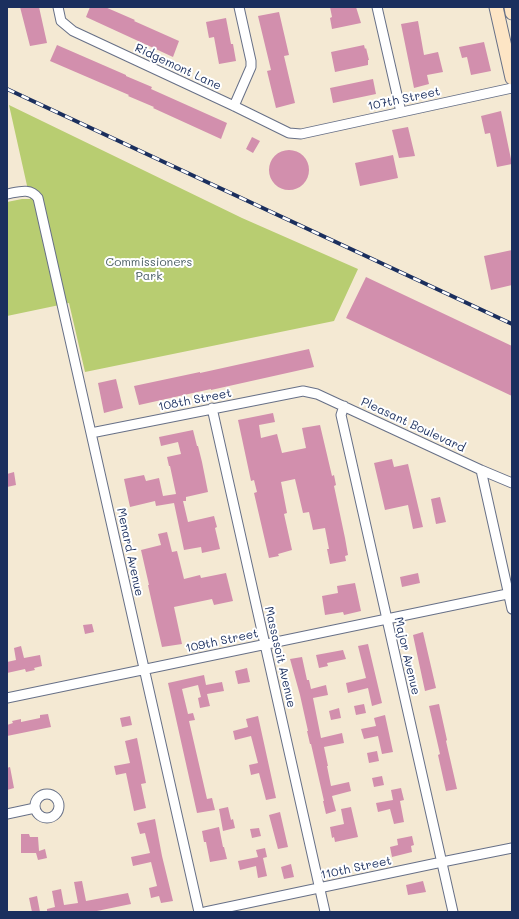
<!DOCTYPE html>
<style>
body{margin:0}
#map{position:relative;width:519px;height:919px;overflow:hidden;background:#f4e9d3;font-family:Mali,sans-serif}
canvas{display:block}
.frame{position:absolute;inset:0;border:8px solid #1b2f5e;pointer-events:none}
</style>
<div id="map">
<canvas width="519" height="919"></canvas>
<div class="frame"></div>
</div>
<script>
const ctx = document.querySelector('canvas').getContext('2d');
ctx.lineJoin = 'round';
function fill(path, color) { ctx.fillStyle = color; ctx.fill(path, 'evenodd'); }
function stroke(path, color, width, dash) { ctx.strokeStyle = color; ctx.lineWidth = width; ctx.lineCap = dash ? 'butt' : 'round'; ctx.setLineDash(dash || []); ctx.stroke(path); }
function drawText(font, color, halo, rows, align = 'center') {
  ctx.font = font + ' Mali,sans-serif'; ctx.lineWidth = 4; ctx.setLineDash([]); ctx.textBaseline = 'middle'; ctx.strokeStyle = halo; ctx.fillStyle = color; for (const [text, x, y, turn = 0] of rows) {
    ctx.save(); ctx.translate(x, y); ctx.rotate((+turn || 0) * Math.PI / 180); ctx.textAlign = isNaN(turn) ? turn : align; if (halo) ctx.strokeText(text, 0, 0); ctx.fillText(text, 0, 0); ctx.restore();
  }
}
fill(new Path2D(`
 M9,105L242,218L358,269L334,321L85,372L69,303L7,316V202L22,199H30Z`), '#b8cd71');
fill(new Path2D(`
 M20,7H39L47,43L30,46Z
 M90,7H105L135,20L134,21L179,41L173,57L86,17Z
 M330,7H356L361,23L332,29L330,18L332,17Z
 M279,12L289,55L284,56L295,103L276,108L267,71L271,70L258,16Z
 M226,18L231,44H233L236,61L219,64L214,37L209,38L206,22Z
 M418,21L424,55L438,52L443,72L427,75L429,84L414,88L401,24Z
 M484,42L491,71L471,75L467,57L462,58L459,47Z
 M57,45L126,75V76L152,87L151,89L227,123L221,139L153,108L154,107L128,96L129,95L50,61Z
 M364,45L365,49L366,48L369,60H368V65L335,72L331,52Z
 M373,79L376,94L333,103L330,88Z
 M501,111L512,164L497,167L490,133L485,134L481,116Z
 M408,127L415,156L399,158L392,130Z
 M252,137L260,141L253,153L246,149Z
 M269 170a20 20 0 1 1 40 0a20 20 0 1 1-40 0Z
 M393,155L398,178L360,186L355,163Z
 M512,250V285L491,290L484,256Z
 M366,277L512,346V396L346,318Z
 M309,349L314,367L211,390V389L139,405L134,386L200,372V373Z
 M116,379L123,408L104,413L98,383Z
 M273,413L275,422L259,425L261,438L277,434L282,453L306,448L302,428L320,425L332,476L334,475L336,485L334,486L345,538L348,555L345,556L346,561L330,564L327,549H329L325,528L313,530L309,512L303,513L295,479L281,482L287,513L284,514L292,550L278,554L279,556L269,558L254,493L257,492L254,480L251,481L238,420Z
 M193,430L197,446H198L202,462L208,492L186,497V501H183L188,522L214,516L217,527L215,528L220,549L202,553L201,547L184,550L174,503L156,506L155,501L130,507L124,479L144,475L146,481L159,478L163,496L176,494L170,466H169L167,457L181,454L178,442L161,446L159,437Z
 M392,459L394,467L408,464L423,527L413,529L408,505L385,510L374,463Z
 M14,472L16,485L7,487V474Z
 M440,497L446,522L436,524L431,499Z
 M167,532L172,552L177,551L184,579L200,575L201,578L226,573L233,601L214,605L212,599L174,607L182,644L162,647L156,621L148,585H149L141,550L161,545L158,534Z
 M418,573L420,583L402,587L400,577Z
 M355,583L361,611L344,615L343,612L325,615L322,596L338,593L337,586Z
 M92,624L94,632L85,634L83,625Z
 M423,632L436,688L425,691L413,635Z
 M368,644L382,703L372,706L368,688L348,693L346,683L366,678L358,646Z
 M21,646L24,658L40,655L42,666L34,668L35,670L26,672L25,669L7,673V662L16,660L14,648Z
 M343,650L346,659L327,663L328,666L319,668L316,655Z
 M302,657L307,680H309L311,689L326,685L328,695L313,698L321,738L342,733L344,743L324,747L328,766H327L331,786L349,782L351,791L332,796L336,811L326,814L323,801H324L311,744H310L307,731H308L300,695L290,659Z
 M247,668L250,682L238,684L235,671Z
 M204,675L206,685L222,682L224,691L207,694L210,706L200,708L198,698L201,697L198,685L182,689L188,714L193,713L195,720L189,721L207,799L212,798L215,810L197,813L168,683Z
 M364,704L366,713L356,715L354,706Z
 M439,704L447,740L446,741L457,789L446,791L438,755L440,754L429,706Z
 M339,708L341,718L331,720L329,711Z
 M48,714L51,727L7,736V725L13,723L12,721L21,719V722L40,718V715Z
 M385,715L393,752L382,754L378,736L364,739L361,729L376,726L374,718Z
 M130,716L132,725L122,727L120,718Z
 M258,716L276,798L266,800L259,773L251,775L249,765L258,763L251,736L235,740L233,731L248,727L246,719Z
 M137,738L146,783L141,784L146,808L134,811L126,773L116,775L114,766L130,763L125,741Z
 M377,751L379,761L369,763L367,753Z
 M10,767L14,788L7,790V768Z
 M382,776L384,785L374,787L372,778Z
 M401,788L404,800L400,801L404,822L394,824L390,809L378,812L376,803L393,800L391,790Z
 M228,807L231,820L233,819L235,828L223,831L219,809Z
 M351,807L358,837L335,842L334,837L332,838L330,827L344,824L341,809Z
 M280,812L288,847L278,849L269,815Z
 M155,819L162,856L173,901L161,903L159,896L151,898L149,888L157,886L151,862L133,866L131,857L150,853L145,833L140,834L137,823Z
 M219,827L223,847H224L227,859L210,862L206,842H204L202,831Z
 M259,828L261,836L252,838L250,829Z
 M21,834H29L30,837H38L39,851L45,849L47,858L38,860L36,853H21Z
 M412,836L414,845L411,846L412,852L392,857L390,847L398,845L397,839Z
 M265,848L267,857L263,858L267,876L258,878L256,866L240,870L238,861L258,857L256,850Z
 M291,864L294,877L284,879L281,867Z
 M82,881L86,901L128,893L131,904L92,912H47V909L55,907L52,891L61,889L64,905L78,903L74,882Z
 M423,881L426,892L408,895L406,885Z
 M37,896L40,912H32L29,898Z`), '#d28fad');
const street = new Path2D(`
 M58,7L61,21L73,31L234,106L289,133L301,134L512,88
 M377,7L401,112
 M234,106L251,67V61L239,7
 M7,194C18,192 30,187 38,198L199,912
 M344,406L341,415L453,912
 M212,408L325,912
 M91,433L303,391L317,394L481,470L512,483
 M481,470L512,609
 M7,698L512,593
 M35 806a12 12 0 1 1 24 0a12 12 0 1 1-24 0Z
 M7,814L35,808
 M205,912L442,862L512,848`);
const secondary = new Path2D(`
 M496,7L512,78
 M511,7L512,13`);
stroke(street, '#677087', 11);
stroke(secondary, '#677087', 15);
stroke(street, '#fff', 9);
stroke(secondary, '#fde5c5', 13);
const rail = new Path2D(`
 M7,89L512,324`);
stroke(rail, '#1b2f5e', 4);
stroke(rail, '#fff', 2.5, [8]);
drawText('12px', '#1b2f5e', '#fff', [
 ["Ridgemont Lane",178,67,25],
 ["107th Street",404,99,-12],
 ["108th Street",195,400,-11],
 ["Pleasant Boulevard",413,425,25],
 ["Menard Avenue",130,552,78],
 ["109th Street",222,641,-12],
 ["Major Avenue",407,656,77],
 ["Massasoit Avenue",280,657,77],
 ["110th Street",356,868,-12]
]);
drawText('12px', '#4a5e64', '#fff', [
 ["Commissioners",149,262],
 ["Park",149,276]
]);
</script>
